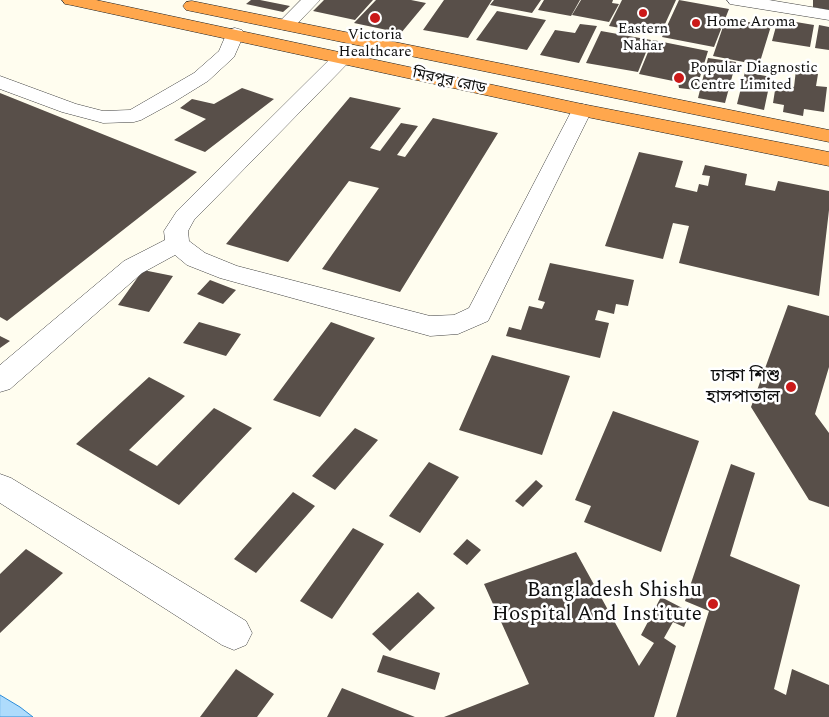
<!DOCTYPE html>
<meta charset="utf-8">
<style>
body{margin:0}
canvas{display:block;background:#fffdef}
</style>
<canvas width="829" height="717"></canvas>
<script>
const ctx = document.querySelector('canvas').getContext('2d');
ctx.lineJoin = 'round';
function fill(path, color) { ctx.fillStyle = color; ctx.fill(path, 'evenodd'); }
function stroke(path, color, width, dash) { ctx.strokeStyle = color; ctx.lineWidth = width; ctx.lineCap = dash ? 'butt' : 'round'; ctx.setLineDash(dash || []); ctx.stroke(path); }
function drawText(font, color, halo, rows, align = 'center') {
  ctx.font = font + ' Spectral,"Noto Sans Bengali",serif'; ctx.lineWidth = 5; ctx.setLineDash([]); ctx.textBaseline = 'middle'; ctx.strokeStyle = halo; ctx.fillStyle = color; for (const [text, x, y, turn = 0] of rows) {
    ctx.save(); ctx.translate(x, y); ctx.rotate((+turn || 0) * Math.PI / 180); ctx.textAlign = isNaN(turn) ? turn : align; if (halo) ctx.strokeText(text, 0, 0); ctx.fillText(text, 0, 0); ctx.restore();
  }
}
const water = new Path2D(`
 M0,695L20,707L33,717H0Z`);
fill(water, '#aedbfc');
stroke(water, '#2e8dd9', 1);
fill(new Path2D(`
 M251,0H260L290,6L283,12L246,4Z
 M324,0H373L355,20L313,11Z
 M376,0H411L426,3L401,33L354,23Z
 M444,0H492L468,38L423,30Z
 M494,0H541L532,13L490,5Z
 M544,0H580L571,16L538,10Z
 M581,0H613L612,3L619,4L609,22L572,15Z
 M622,0H676L660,35L609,26Z
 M679,0L729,9L714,47L662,37Z
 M813,0H829V10L813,7Z
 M497,11L546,20L527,50L476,40Z
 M726,18L771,26L759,65L713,56Z
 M778,19L814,25L810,47L772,41Z
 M580,24L597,26L579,63L540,55L555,30L575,33Z
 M819,25L829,27V50L815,48Z
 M601,31L651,40L638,72L586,63Z
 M653,40L708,51L696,90L679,88L678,82L639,74Z
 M708,58L736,62L725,103L698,98Z
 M796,70L818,74L816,86L827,87L824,112L804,109L803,116L783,112L784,105L773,103L776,84L794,87Z
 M745,72L771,77L764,110L737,104Z
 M242,88L274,99L205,152L174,140L206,119L180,108L192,99L214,104Z
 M0,93L197,172L7,321L0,317Z
 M350,97L401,108L370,148L380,151L401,123L418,126L397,155L405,157L433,118L498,133L400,292L322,269L379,188L349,181L288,262L226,244Z
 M639,152L683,161L675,187L697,192L699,184L708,186L710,176L702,175L705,165L747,174L745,185L775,191L778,181L829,191V210L819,296L679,263L689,226L673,223L663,259L605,246Z
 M550,263L634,280L628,306L616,304L614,314L598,310L595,320L609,323L600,358L506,336L509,327L521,330L529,306L542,309L545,302L538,300Z
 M143,270L173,276L149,312L118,305Z
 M210,280L236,290L223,304L197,294Z
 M788,305L829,316V367L815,414L829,433V507L809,500L751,407Z
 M199,322L241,334L226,356L183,343Z
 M331,322L375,338L320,417L273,400Z
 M0,336L10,341L0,348Z
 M492,355L570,376L542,455L459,430Z
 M149,377L185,396L129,450L157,466L214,408L252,428L179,505L76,444Z
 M613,411L699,441L661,552L584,522L591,506L575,500Z
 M355,428L378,440L335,490L312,476Z
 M429,462L459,477L420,533L389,516Z
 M731,464L755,473L730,556L800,585L774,689L786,695L792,669L829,685V717H676L709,611L685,601Z
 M536,480L543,486L523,507L515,501Z
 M293,492L315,506L256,573L234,559Z
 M353,528L384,544L332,619L300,601Z
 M467,539L481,550L467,565L453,554Z
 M26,549L63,573L0,633V574Z
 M576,552L639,666L654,643L641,635L661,597L690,612L684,627L673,622L664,638L676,646L654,717H444L529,684L484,584Z
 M418,592L435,608L390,651L372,634Z
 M383,655L440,673L435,690L377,672Z
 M236,669L274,694L257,717H200Z
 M342,688L415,717H327Z`), '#584f49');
const minor = new Path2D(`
 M301,0H320L292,29L286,30L280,29L277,25L280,21Z
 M727,0H769L829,10V20L736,5L730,4Z
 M235,28L242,30L244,34L234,57L208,81L174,102L141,120L134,122L103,123L96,121L62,112L0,89V76L76,104L103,111L130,110L194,73L219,51L228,30Z
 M342,52L349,54L352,58L349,62L194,220L188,231L189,241L205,253L237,266L430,316L454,315L469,308L572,110L575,106L582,104L589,106L592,110L488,321L458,334L430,336L220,278L187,265L175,255L142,273L10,389L0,392V365L124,261L165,240L164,231L177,211L335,54Z
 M0,474L11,478L246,621L252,633L246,645L234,650L222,645L0,503Z`);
const highway = new Path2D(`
 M62,0H96L582,104L829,152V166L582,116L71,5L65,4Z
 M192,1L829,130V142L186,10L183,6L186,2Z`);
stroke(minor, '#414141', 1);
stroke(highway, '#1f1f1f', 1);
fill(minor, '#fff');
fill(highway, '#ffa74d');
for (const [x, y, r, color] of [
 [643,13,5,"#cb1919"],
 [375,18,6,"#cb1919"],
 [696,23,5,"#cb1919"],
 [679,78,6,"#cb1919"],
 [791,387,6,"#cb1919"],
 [713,604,6,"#cb1919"]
]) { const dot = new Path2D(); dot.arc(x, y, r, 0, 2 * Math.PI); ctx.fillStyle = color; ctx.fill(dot); stroke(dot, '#fff', 2); }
drawText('15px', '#0e0e0e', '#fff', [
 ["Home Aroma",706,23],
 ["Eastern",643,30,"center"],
 ["Nahar",643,47,"center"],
 ["Victoria",375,36,"center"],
 ["Healthcare",375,53,"center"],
 ["Popular Diagnostic",690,69],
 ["Centre Limited",690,86]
], 'left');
drawText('15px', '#0e0e0e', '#fff', [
 ["মিরপুর রোড",449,82,12]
]);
drawText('18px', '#0e0e0e', '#fff', [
 ["ঢাকা শিশু",780,377],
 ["হাসপাতাল",780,398]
], 'right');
drawText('21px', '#0e0e0e', '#fff', [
 ["Bangladesh Shishu",702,592],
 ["Hospital And Institute",702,616]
], 'right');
</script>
